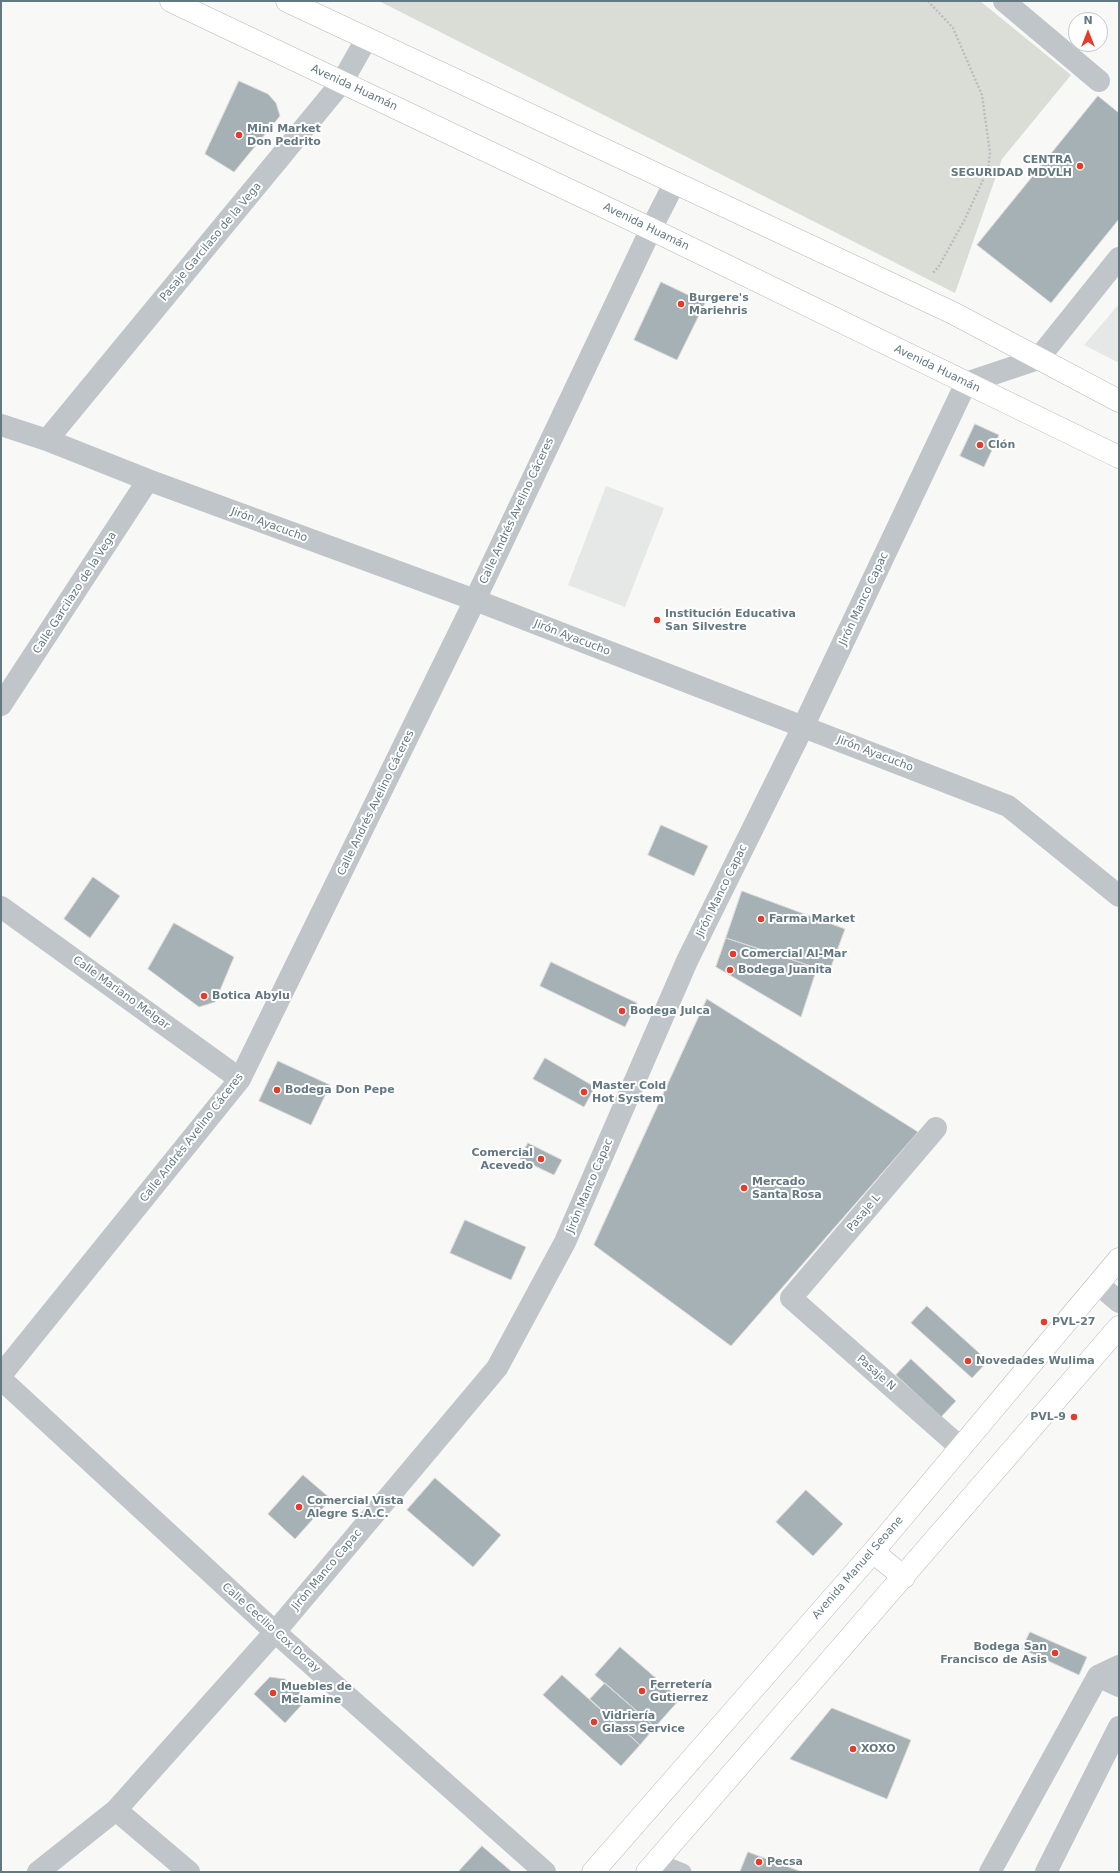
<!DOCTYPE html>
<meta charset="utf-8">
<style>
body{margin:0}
#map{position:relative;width:1120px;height:1873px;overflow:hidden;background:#f8f8f6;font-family:"DejaVu Sans",sans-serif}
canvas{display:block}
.frame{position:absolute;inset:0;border:2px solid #637881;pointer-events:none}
.north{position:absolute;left:1068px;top:12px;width:40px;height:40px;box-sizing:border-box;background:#fff;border:1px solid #c1c9cd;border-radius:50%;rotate:0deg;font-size:11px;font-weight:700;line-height:16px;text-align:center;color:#637881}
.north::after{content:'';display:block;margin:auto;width:14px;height:18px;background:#e53b2a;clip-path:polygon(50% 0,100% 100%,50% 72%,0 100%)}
</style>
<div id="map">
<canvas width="1120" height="1873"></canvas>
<div class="frame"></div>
<div class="north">N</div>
</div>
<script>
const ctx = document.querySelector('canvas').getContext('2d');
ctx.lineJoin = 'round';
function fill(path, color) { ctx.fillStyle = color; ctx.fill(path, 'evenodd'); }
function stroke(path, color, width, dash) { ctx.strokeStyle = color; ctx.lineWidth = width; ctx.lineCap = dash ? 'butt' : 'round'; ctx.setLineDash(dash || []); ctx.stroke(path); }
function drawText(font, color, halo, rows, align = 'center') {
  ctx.font = font + ' "DejaVu Sans",sans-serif'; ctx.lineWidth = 4; ctx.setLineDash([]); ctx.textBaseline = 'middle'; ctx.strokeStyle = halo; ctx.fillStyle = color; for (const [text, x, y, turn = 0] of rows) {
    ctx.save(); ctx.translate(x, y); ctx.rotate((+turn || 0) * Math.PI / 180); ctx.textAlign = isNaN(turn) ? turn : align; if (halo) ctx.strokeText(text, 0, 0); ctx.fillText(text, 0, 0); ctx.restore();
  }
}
fill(new Path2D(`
 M1119,304V363L1084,345Z
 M606,486L664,508L625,607L568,585Z`), '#e6e8e7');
fill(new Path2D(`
 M379,1H980L1071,75L1002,159L955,293Z`), '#d9ddd5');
const building = new Path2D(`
 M239,81L268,94L276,103L280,116L234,172L205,154Z
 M1098,96L1119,113V219L1051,303L977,245Z
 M661,282L705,303L677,360L634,340Z
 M975,424L999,435L984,467L960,456Z
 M661,825L708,846L694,876L648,855Z
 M93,877L120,896L90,938L64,919Z
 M742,891L845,929L828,975L817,968L726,938Z
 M174,923L234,957L215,1002L199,1007L148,969Z
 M726,938L817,968L801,1017L716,967Z
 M551,962L637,1003L625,1027L540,986Z
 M707,999L918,1132L731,1346L594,1245Z
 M545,1058L595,1087L584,1107L533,1079Z
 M278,1061L330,1085L311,1125L259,1101Z
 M528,1143L562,1160L554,1175L520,1159Z
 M465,1220L526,1247L511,1280L450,1253Z
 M927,1306L988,1361L972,1378L911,1323Z
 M911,1359L956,1401L941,1417L896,1375Z
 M303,1475L331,1499L295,1539L268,1514Z
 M435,1478L501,1535L473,1567L407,1510Z
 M806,1490L843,1524L813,1556L776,1522Z
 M1030,1632L1087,1657L1079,1675L1022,1649Z
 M620,1647L680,1699L655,1727L595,1675Z
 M562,1675L640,1745L621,1766L543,1695Z
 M270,1677L285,1679L307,1699L285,1723L254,1694Z
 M605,1683L655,1727L640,1745L590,1699Z
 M832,1708L911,1740L887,1799L790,1759Z
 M482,1846L512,1872H458Z
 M748,1852L802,1872H740Z`);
fill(building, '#a6b1b5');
stroke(building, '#dadad8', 1);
const secondary = new Path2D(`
 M873,1552L904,1577
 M593,1872L873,1552L1119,1259
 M647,1872L1119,1327`);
const primary = new Path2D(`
 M171,1L651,229L1119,457
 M287,1L953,313L1119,401`);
stroke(secondary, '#b1b9bd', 23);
stroke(primary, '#b3b9bc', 23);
stroke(new Path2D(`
 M928,1L953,28L982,95L990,153L988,169L964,221L939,266L933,273`), '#b9bec0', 2.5, [2, 2]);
stroke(new Path2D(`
 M656,1861L683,1872`), '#bfc5c8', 17);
stroke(new Path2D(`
 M1004,1L1099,81
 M1,425L47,440L148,480L475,600L1008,806L1119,896
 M47,440L342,82L367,38
 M1,705L148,480
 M1,907L240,1079
 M936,1128L791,1298L960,1447
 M1098,1284L1119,1302
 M1,1375L240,1079L475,600L651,229L675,182
 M1,1379L275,1632L545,1872
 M1098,1676L1119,1686
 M116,1810L189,1872
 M38,1872L116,1810L275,1632L497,1368L565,1242L687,961L803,727L966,383L1038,359L1119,258
 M990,1872L1098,1676L1119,1666
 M1046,1872L1119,1727`), '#bfc5c8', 22);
stroke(secondary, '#fff', 22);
stroke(primary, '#fff', 22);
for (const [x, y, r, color] of [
 [239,135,4,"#e53b2a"],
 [1080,166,4,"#e53b2a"],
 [681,304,4,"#e53b2a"],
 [980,445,4,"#e53b2a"],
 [657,620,4,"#e53b2a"],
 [761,919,4,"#e53b2a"],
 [733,954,4,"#e53b2a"],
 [730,970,4,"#e53b2a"],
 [204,996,4,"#e53b2a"],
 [622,1011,4,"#e53b2a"],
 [277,1090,4,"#e53b2a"],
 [584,1092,4,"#e53b2a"],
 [541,1159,4,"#e53b2a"],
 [744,1188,4,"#e53b2a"],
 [1044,1322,4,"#e53b2a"],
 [968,1361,4,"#e53b2a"],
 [1074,1417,4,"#e53b2a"],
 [299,1507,4,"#e53b2a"],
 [1055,1653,4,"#e53b2a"],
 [642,1691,4,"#e53b2a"],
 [273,1693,4,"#e53b2a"],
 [594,1722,4,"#e53b2a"],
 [853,1749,4,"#e53b2a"],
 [759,1862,4,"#e53b2a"]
]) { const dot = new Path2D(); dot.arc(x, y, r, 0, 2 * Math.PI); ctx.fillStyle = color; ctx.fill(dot); stroke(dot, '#fff', 1.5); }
drawText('11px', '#637881', '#fff', [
 ["Avenida Huamán",354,88,25],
 ["Avenida Huamán",646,227,26],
 ["Pasaje Garcilaso de la Vega",211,242,-50],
 ["Avenida Huamán",937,369,26],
 ["Calle Andrés Avelino Cáceres",517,511,-65],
 ["Jirón Ayacucho",269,525,20],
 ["Calle Garcilazo de la Vega",75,593,-57],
 ["Jirón Manco Capac",864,599,-65],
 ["Jirón Ayacucho",572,638,21],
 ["Jirón Ayacucho",875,754,21],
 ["Calle Andrés Avelino Cáceres",376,803,-64],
 ["Jirón Manco Capac",722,891,-64],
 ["Calle Mariano Melgar",121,993,36],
 ["Calle Andrés Avelino Cáceres",192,1138,-52],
 ["Jirón Manco Capac",590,1186,-67],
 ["Pasaje L",864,1213,-50],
 ["Pasaje N",876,1373,41],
 ["Avenida Manuel Seoane",858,1568,-49],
 ["Jirón Manco Capac",327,1570,-50],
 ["Calle Cecilio Cox Doray",271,1628,42]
]);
drawText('bold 11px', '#637881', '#fff', [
 ["Mini Market",247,129],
 ["Don Pedrito",247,142],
 ["CENTRA",1072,160,"right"],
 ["SEGURIDAD MDVLH",1072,173,"right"],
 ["Burgere's",689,298],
 ["Mariehris",689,311],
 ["Clón",988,445],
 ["Institución Educativa",665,614],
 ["San Silvestre",665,627],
 ["Farma Market",769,919],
 ["Comercial Al-Mar",741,954],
 ["Bodega Juanita",738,970],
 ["Botica Abylu",212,996],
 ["Bodega Julca",630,1011],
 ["Master Cold",592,1086],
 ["Hot System",592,1099],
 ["Bodega Don Pepe",285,1090],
 ["Comercial",533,1153,"right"],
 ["Acevedo",533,1166,"right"],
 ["Mercado",752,1182],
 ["Santa Rosa",752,1195],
 ["PVL-27",1052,1322],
 ["Novedades Wulima",976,1361],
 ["PVL-9",1066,1417,"right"],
 ["Comercial Vista",307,1501],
 ["Alegre S.A.C.",307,1514],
 ["Bodega San",1047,1647,"right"],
 ["Francisco de Asis",1047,1660,"right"],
 ["Ferretería",650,1685],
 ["Gutierrez",650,1698],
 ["Muebles de",281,1687],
 ["Melamine",281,1700],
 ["Vidriería",602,1716],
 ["Glass Service",602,1729],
 ["XOXO",861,1749],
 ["Pecsa",767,1862]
], 'left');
</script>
